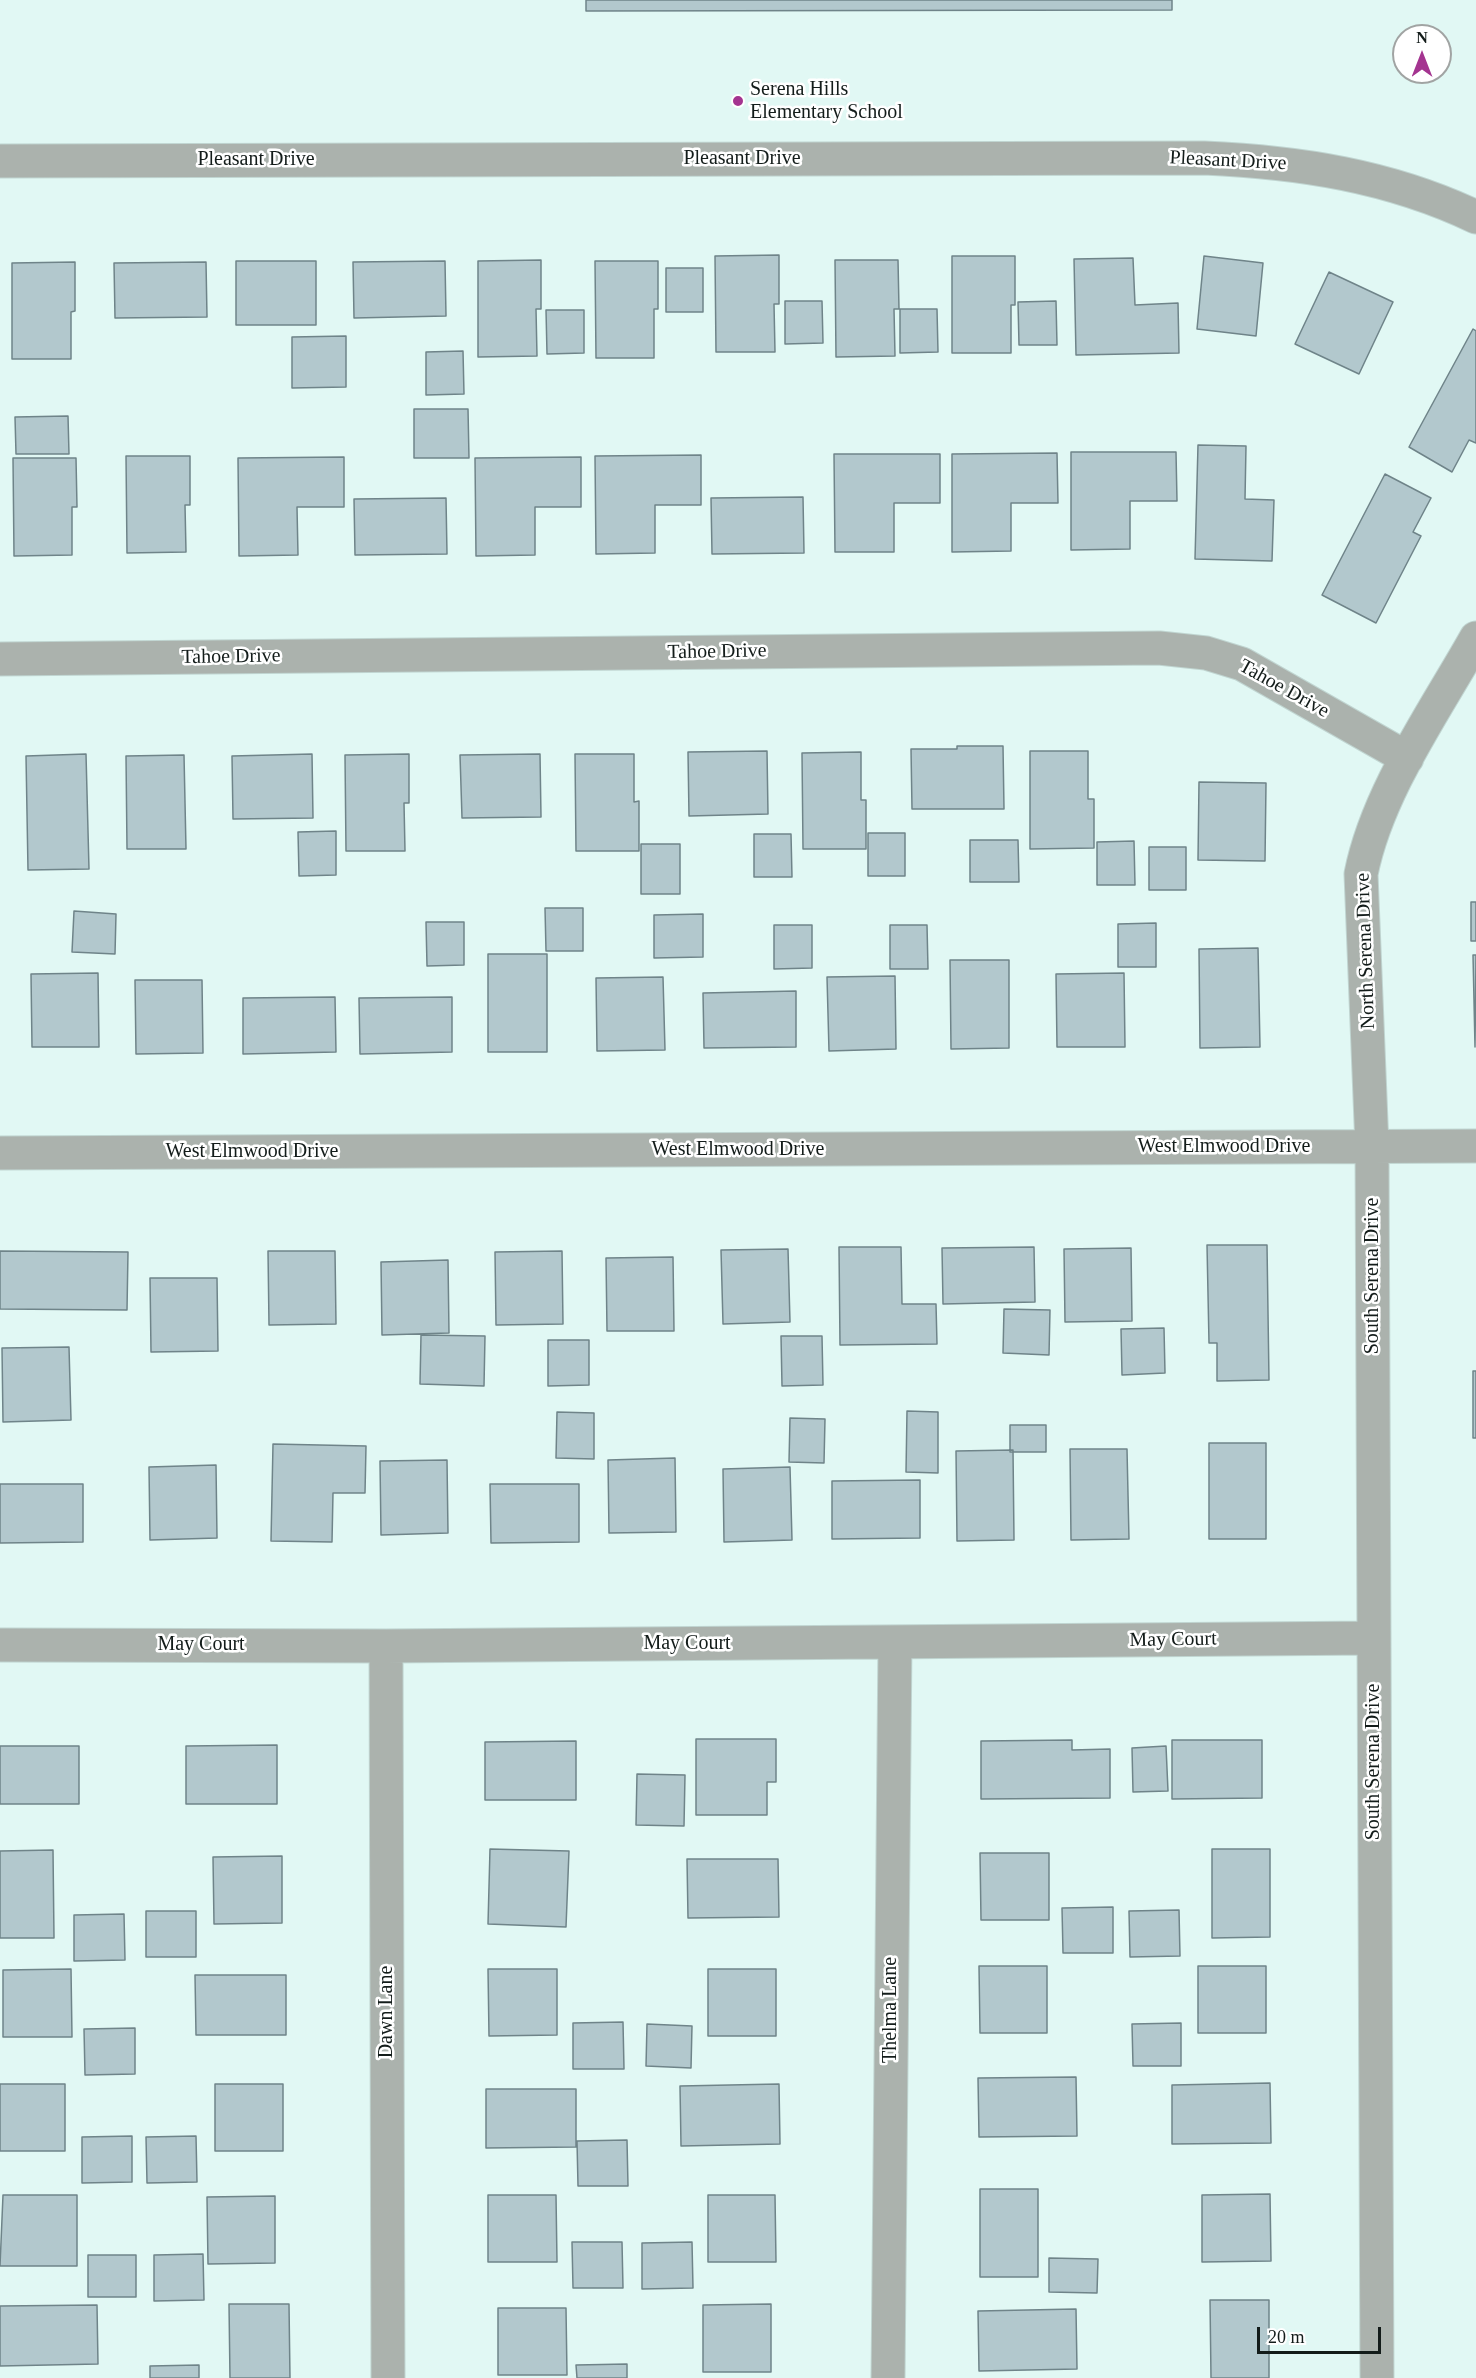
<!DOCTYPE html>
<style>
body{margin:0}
#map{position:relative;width:1476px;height:2378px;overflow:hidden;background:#e1f8f4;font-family:Georgia,serif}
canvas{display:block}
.north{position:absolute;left:1392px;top:24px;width:60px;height:60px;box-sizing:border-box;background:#fff;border:2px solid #a1a4a3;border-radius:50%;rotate:0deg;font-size:16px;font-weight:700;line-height:24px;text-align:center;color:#131c1a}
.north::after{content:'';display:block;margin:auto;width:21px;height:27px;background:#a43490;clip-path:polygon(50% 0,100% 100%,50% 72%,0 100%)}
.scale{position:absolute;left:1257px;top:2327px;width:124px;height:27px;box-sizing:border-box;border:3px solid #131c1a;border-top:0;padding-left:8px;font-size:18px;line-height:21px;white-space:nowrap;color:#131c1a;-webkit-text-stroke:4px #fff;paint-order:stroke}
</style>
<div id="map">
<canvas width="1476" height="2378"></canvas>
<div class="north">N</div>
<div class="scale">20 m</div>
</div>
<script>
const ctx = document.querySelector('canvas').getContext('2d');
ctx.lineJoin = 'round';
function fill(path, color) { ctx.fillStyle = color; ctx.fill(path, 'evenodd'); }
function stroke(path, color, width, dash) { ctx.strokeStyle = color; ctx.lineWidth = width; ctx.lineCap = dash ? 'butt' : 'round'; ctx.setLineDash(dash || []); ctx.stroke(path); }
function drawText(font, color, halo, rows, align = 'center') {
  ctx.font = font + ' Georgia,serif'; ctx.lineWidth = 5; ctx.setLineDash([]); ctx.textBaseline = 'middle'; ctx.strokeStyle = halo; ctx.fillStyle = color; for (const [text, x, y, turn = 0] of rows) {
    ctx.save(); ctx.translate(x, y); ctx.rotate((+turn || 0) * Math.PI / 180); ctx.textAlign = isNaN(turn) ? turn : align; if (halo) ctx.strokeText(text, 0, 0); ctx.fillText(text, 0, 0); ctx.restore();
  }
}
const building = new Path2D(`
 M586,0H1172V10L586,11Z
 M779,255V304H774L775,352H716L715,256Z
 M952,256H1015V305H1011V353H952Z
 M1204,256L1263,263L1256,336L1197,329Z
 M1133,258L1135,305L1178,303L1179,353L1076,355L1074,259Z
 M541,260V309H536L537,356L478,357V261Z
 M835,260H898L899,309H894L895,356L836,357Z
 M236,261H316V325H236Z
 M445,261L446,316L354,318L353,262Z
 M595,261H658V309H654V358H596Z
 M75,262V311L71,312V359H12V263Z
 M206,262L207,317L115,318L114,263Z
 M666,268H703V312H666Z
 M1329,272L1393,302L1359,374L1295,344Z
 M785,301H822L823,343L785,344Z
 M1056,301L1057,345H1019L1018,302Z
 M900,309H937L938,352L900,353Z
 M546,310H584V353L547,354Z
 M1473,329L1476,331V443L1469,440L1452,472L1409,447Z
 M346,336V387L292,388V337Z
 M463,351L464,394L426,395V352Z
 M414,409H468L469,458H414Z
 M68,416L69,454H16L15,417Z
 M1198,445L1246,446L1245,499L1274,500L1272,561L1195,559Z
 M1071,452H1176L1177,501H1130V549L1071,550Z
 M1057,453L1058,503H1011V551L952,552V454Z
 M834,454H940V503H894V552H835Z
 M701,455V505H655V553L596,554L595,456Z
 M126,456H190V505H185L186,552L127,553Z
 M344,457V507H297L298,555L239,556L238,458Z
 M581,457V507H535V555L476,556L475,458Z
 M13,458H76L77,507H72V555L14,556Z
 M1385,474L1431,498L1413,532L1421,536L1376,623L1322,595Z
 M803,497L804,553L712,554L711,498Z
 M446,498L447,554L355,555L354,499Z
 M957,746H1003L1004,809H912L911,749H957Z
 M767,751L768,814L689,816L688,752Z
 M1030,751H1088V799H1094V848L1030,849Z
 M861,752V800H866V849H803L802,753Z
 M86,754L89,869L28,870L26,756Z
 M312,754L313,818L233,819L232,756Z
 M409,754V803H404L405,851H346L345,755Z
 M540,754L541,817L462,818L460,755Z
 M575,754H634V802L639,801V851H576Z
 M184,755L186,849H127L126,756Z
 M1199,782L1266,783L1265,861L1198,860Z
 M336,831V875L299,876L298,832Z
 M868,833H905V876H868Z
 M754,834H791L792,877H754Z
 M970,840H1018L1019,882H970Z
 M1134,841L1135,885H1097V842Z
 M641,844H680V894H641Z
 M1149,847H1186V890H1149Z
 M1471,902H1476V941H1471Z
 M545,908H583V951H546Z
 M74,911L116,914L115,954L72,952Z
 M703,914V957L654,958V915Z
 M426,922H464V965L427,966Z
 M1156,923V967H1118V924Z
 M774,925H812V968L774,969Z
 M890,925H927L928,969H890Z
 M1258,948L1260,1047L1200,1048L1199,949Z
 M488,954H547V1052H488Z
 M1473,955H1476L1475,1047Z
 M950,960H1009V1048L951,1049Z
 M98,973L99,1047H32L31,974Z
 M1124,973L1125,1047H1057L1056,974Z
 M895,976L896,1049L829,1051L827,977Z
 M663,977L665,1050L597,1051L596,978Z
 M135,980H202L203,1053L136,1054Z
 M796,991V1047L704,1048L703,993Z
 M335,997L336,1052L243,1054V998Z
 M452,997V1052L360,1054L359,998Z
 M1207,1245H1267L1269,1380L1217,1381V1343H1209Z
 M839,1247H901L902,1304H936L937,1344L840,1345Z
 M1034,1247L1035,1302L943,1304L942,1248Z
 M1131,1248L1132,1321L1065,1322L1064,1249Z
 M788,1249L790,1322L723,1324L721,1250Z
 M0,1251L128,1252L127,1310L0,1309Z
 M268,1251H335L336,1324L269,1325Z
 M562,1251L563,1324L496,1325L495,1252Z
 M673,1257L674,1331H607L606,1258Z
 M448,1260L449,1333L382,1335L381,1262Z
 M150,1278H217L218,1351L151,1352Z
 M1004,1309L1050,1310L1049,1355L1003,1353Z
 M1164,1328L1165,1373L1122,1375L1121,1329Z
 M421,1335L485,1336L484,1386L420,1384Z
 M781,1336H822L823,1385L782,1386Z
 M548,1340H589V1385L548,1386Z
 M69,1347L71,1420L3,1422L2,1348Z
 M1473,1371H1476V1438H1473Z
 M907,1411L938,1412V1473L906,1472Z
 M557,1412L594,1413V1459L556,1458Z
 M790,1418L825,1419L824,1463L789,1462Z
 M1010,1425H1046V1452H1010Z
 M1209,1443H1266V1539H1209Z
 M273,1444L366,1446L365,1493H333L332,1542L271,1541Z
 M1070,1449H1127L1129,1539L1071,1540Z
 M1013,1450L1014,1540L957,1541L956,1451Z
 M675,1458L676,1532L609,1533L608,1460Z
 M447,1460L448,1533L381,1535L380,1461Z
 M216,1465L217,1538L150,1540L149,1467Z
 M790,1467L792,1540L724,1542L723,1469Z
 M920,1480V1538L832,1539V1481Z
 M0,1484H83V1542L0,1543Z
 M490,1484H579V1542L491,1543Z
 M696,1739H776V1782H767V1815H696Z
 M1072,1740V1750L1110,1749V1798L981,1799V1741Z
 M1172,1740H1262V1798L1172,1799Z
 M576,1741V1800H485V1742Z
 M277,1745V1804H186V1746Z
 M0,1746H79V1804H0Z
 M1166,1746L1168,1791L1133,1792L1132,1748Z
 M637,1774L685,1775L684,1826L636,1825Z
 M490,1849L569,1851L566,1927L488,1924Z
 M1212,1849H1270V1937L1212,1938Z
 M53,1850L54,1938H0V1851Z
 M980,1853H1049V1920H981Z
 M282,1856V1923L214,1924L213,1857Z
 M687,1859H778L779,1917L688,1918Z
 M1113,1907V1953H1063L1062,1908Z
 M1179,1910L1180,1956L1130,1957L1129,1911Z
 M146,1911H196V1957H146Z
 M124,1914L125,1960L74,1961V1915Z
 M979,1966H1047V2033H980Z
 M1198,1966H1266V2033H1198Z
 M71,1969L72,2037H3V1970Z
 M488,1969H557V2035L489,2036Z
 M708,1969H776V2036H708Z
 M195,1975H286V2035H196Z
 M623,2022L624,2069H573V2023Z
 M1181,2023V2066H1133L1132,2024Z
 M647,2024L692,2026L691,2068L646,2066Z
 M135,2028V2074L85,2075L84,2029Z
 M1076,2077L1077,2136L979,2137L978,2078Z
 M1270,2083L1271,2143L1172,2144V2085Z
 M0,2084H65V2151H0Z
 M215,2084H283V2151H215Z
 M779,2084L780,2144L681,2146L680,2086Z
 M486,2089H576V2147L486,2148Z
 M132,2136V2182L82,2183V2137Z
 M196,2136L197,2182L147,2183L146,2137Z
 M627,2140L628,2186H578L577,2141Z
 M980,2189H1038V2277H980Z
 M1270,2194L1271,2261L1202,2262V2195Z
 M3,2195H77V2266H0Z
 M488,2195H556L557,2262H488Z
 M708,2195H775L776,2262H708Z
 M275,2196V2263L208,2264L207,2197Z
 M572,2242H622L623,2288H573Z
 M692,2242L693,2288L642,2289V2243Z
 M203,2254L204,2300L154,2301V2255Z
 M88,2255H136V2297H88Z
 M1049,2258L1098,2259L1097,2293L1049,2292Z
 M1210,2300H1269V2378H1211Z
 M229,2304H289L290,2378H230Z
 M771,2304V2372H703V2305Z
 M97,2305L98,2364L0,2366V2306Z
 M498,2308H566L567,2375H498Z
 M1076,2309L1077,2369L979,2371L978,2311Z
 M627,2364V2378H577L576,2365Z
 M199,2365V2378H150V2366Z`);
fill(building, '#b2c8cd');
stroke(building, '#6f8489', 1.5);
const street = new Path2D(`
 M0,161L1204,158C1299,162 1390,176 1476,217
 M0,659L1159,648L1206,653L1242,664L1407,758
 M0,1153L1476,1146
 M0,1645L386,1646L1373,1638
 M386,1646L388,2378
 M888,2378L895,1642
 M1377,2378L1372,1147L1361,874C1377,792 1435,711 1476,638`);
stroke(street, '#c0d5d1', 35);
stroke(street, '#abb2ad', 33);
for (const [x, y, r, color] of [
 [738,101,6,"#a43490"]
]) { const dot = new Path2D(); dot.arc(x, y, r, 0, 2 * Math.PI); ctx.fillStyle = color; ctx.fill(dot); stroke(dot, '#fff', 2); }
drawText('20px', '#131c1a', '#fff', [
 ["Serena Hills",750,90],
 ["Elementary School",750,113]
], 'left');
drawText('20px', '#131c1a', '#fff', [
 ["Pleasant Drive",742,159],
 ["Pleasant Drive",256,160],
 ["Pleasant Drive",1228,161,3],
 ["Tahoe Drive",717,652,-1],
 ["Tahoe Drive",231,657,-1],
 ["Tahoe Drive",1284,689,29],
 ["North Serena Drive",1366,951,-92],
 ["West Elmwood Drive",1224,1147],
 ["West Elmwood Drive",738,1150],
 ["West Elmwood Drive",252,1152],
 ["South Serena Drive",1373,1276,-90],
 ["May Court",1173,1640,-1],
 ["May Court",687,1644],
 ["May Court",201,1645],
 ["South Serena Drive",1374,1762,-90],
 ["Thelma Lane",891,2010,-90],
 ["Dawn Lane",387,2012,-90]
]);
</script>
